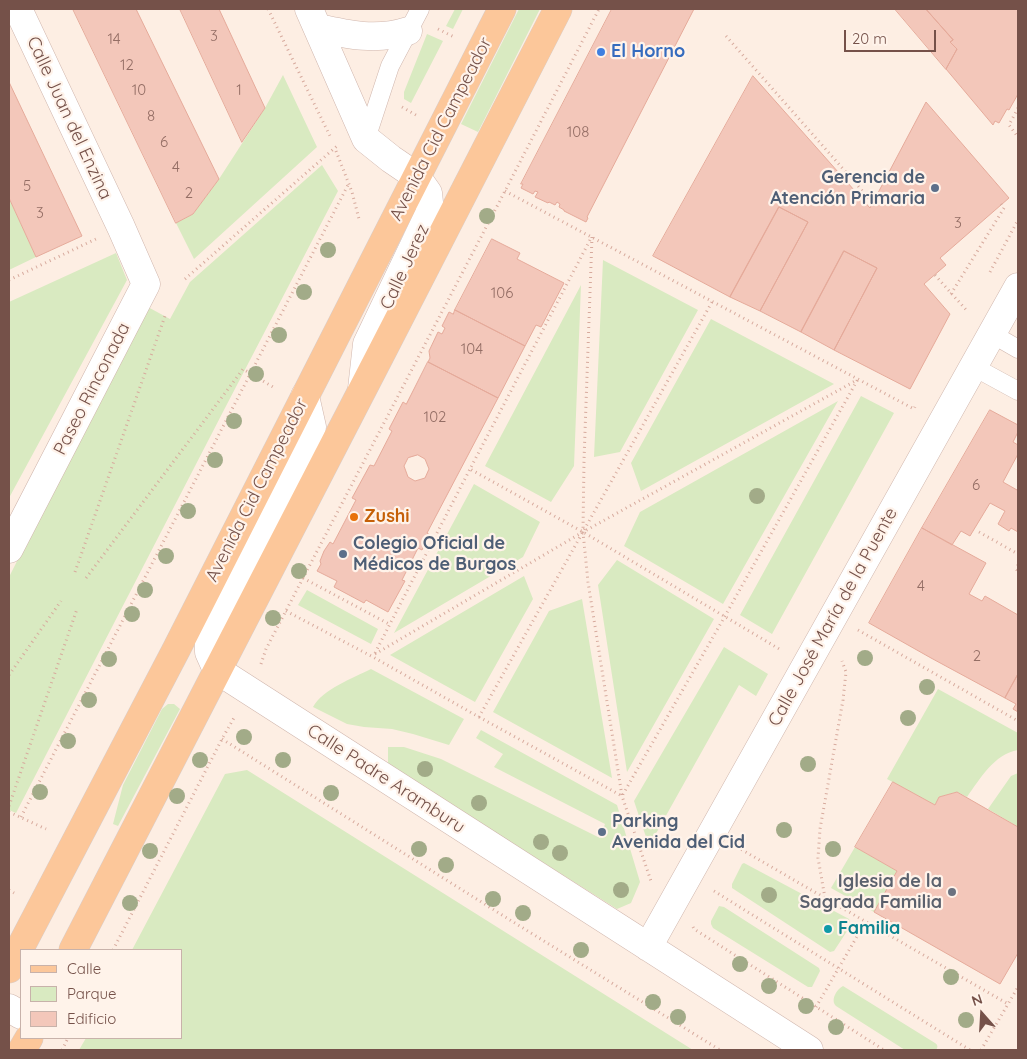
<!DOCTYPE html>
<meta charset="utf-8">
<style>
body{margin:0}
#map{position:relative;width:1027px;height:1059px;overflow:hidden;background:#fdeee3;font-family:Quicksand,sans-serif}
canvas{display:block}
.frame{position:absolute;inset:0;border:10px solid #755149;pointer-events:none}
.legend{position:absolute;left:20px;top:949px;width:162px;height:90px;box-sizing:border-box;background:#fff3ea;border:1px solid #c8b2aa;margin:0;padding:6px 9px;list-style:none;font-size:15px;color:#755149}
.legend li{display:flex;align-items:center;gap:10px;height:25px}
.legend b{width:25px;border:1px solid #c8b2aa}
.north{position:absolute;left:957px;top:989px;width:50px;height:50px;-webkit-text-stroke:4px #fff3ea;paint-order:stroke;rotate:341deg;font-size:14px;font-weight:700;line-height:20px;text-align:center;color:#755149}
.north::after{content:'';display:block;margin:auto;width:18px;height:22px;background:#755149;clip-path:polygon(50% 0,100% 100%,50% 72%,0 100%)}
.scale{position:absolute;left:844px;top:30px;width:92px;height:22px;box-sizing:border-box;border:2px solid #755149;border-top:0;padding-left:6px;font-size:15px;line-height:18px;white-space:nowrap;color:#755149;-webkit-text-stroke:4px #fff3ea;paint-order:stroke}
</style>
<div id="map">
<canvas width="1027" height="1059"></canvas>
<div class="frame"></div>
<ul class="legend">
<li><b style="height:6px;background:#fcc79a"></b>Calle</li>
<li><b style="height:14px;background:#d9eac1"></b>Parque</li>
<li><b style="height:14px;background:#f3c7ba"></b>Edificio</li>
</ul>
<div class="north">N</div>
<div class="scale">20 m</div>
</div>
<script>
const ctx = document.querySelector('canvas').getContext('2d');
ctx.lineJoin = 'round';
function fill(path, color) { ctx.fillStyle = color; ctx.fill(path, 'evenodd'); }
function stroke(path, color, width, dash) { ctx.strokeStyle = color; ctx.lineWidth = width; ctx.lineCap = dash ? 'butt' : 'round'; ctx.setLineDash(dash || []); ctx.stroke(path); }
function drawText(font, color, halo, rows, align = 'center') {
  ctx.font = font + ' Quicksand,sans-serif'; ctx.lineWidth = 4.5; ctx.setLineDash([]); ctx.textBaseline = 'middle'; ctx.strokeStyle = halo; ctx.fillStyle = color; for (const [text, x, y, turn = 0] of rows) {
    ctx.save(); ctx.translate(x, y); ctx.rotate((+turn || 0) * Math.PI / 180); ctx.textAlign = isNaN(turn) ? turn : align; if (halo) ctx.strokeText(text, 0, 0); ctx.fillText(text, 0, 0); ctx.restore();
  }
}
fill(new Path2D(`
 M455,9H463L453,29L446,26Z
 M519,9H540L478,132L461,124Z
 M427,34L443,41L411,103L404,99V92Z
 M283,75L317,147L194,259L176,223L193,214L219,179L265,108Z
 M322,165L338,191L225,408L16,813L9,810V577L146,306L170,319L190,282Z
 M9,198L36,257L9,270Z
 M116,253L127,280L9,498V302Z
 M603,260L698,310L620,452L594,457Z
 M581,285L574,466L551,502L485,466Z
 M711,319L834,384L641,491L631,463Z
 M861,396L894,413L772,634L740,615Z
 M838,401L723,604L624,546L640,512Z
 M474,484L540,522L523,557L394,633Z
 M617,560L714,619L627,772L598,585Z
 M524,576L533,599L475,702L390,655Z
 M307,590L378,629L371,644L298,605Z
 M582,599L612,778L493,712L549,611Z
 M724,647L768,674L756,696L739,685L649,846L634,801Z
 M371,669L464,719L449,745L413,734L392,729L364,727L347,724L313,707C323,689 353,678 371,669Z
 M938,689L1018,733V750C994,754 980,779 967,797L957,792L939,797L935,805L887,779Z
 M168,704H174L180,709L118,826L113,824L123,785L162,709Z
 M481,730L617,805L640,882L631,903L617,909L388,765V747H404L441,759L600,838L605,824L494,767L503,754L476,738Z
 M247,770L693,1050H79L86,1038H181V950H132L225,774Z
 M1018,773V827L988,809L1011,776Z
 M855,847L897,871L874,912L831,888Z
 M744,863L849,919L851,925L834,951L830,952L732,888V884L742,864Z
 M719,906L724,907L819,968L820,971L812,987H808L713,928L711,924V921Z
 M843,986L935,1043C938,1045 938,1047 936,1050H905L836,1006C830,1000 837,989 843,986Z`), '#d9eac1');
const building = new Path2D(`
 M73,9H136L219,179L193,214L176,223Z
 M180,9H219L265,108L242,142Z
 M612,9H694L587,217L588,218L586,222L564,211V210L559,207L560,204L557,202L555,205L549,202L548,203L535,197L538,192L535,191L533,194L521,188L523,184H521Z
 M895,9H926L953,40L950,42L957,49L946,69Z
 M926,9H1018V94L1009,110L1007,109L999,123L995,121L993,125L946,69L957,49L950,42L953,40Z
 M753,76L870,208L926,102L1009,198L940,258L946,265L924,284L950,314L910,389L834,350L877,268L844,251L801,332L760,311L808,222L779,207L730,297L653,256Z
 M9,82L82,236L36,257L9,198Z
 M779,207L808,222L760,311L730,297Z
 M492,239L520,253L517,259L564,283L541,327L536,325L525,346L455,310Z
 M844,251L877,268L834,350L801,332Z
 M455,310L525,346L498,398L428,362L430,358L429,351L438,332L442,334L445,328L442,326L449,312L453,314Z
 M428,362L498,398L427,533L430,535L422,550L418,548L402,580L405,581L388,612L366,600L364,603L334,587L337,581L317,571L321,564L320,561L324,551L330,542L333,544L356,500L352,498L370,465L374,466L392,431L389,429L403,402L406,404ZM418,455L425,459L429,469L425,478L415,481L408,477L404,466L408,458Z
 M990,410L1018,425V432L1013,442L1018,445V454L1003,482L1017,490L1018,487V532L1011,528L1009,531L998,524L1005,511L990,503L970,536L961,531L952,545L922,528Z
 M922,528L986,563L969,594L982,601L985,596L1018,615V674L1005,698L931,658L869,623Z
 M1018,674V712L1013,709L1016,704L1005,698Z
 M893,782L935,805L939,797L957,792L1018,827V953L1000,984L874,912L897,871L855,847Z`);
fill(building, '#f3c7ba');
stroke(building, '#e5aa9a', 1);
const lane = new Path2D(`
 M366,139L390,66L420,9
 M992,334L1018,349
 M974,367L1018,391`);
const street = new Path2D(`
 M309,9L366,139L391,159L416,176L428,193L430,212L367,344L362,389
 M318,28C349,35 377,41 408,31
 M305,396L312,427L299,455L218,610L209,632V652L217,670L809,1050
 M9,549L146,284L121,227L18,9
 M648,947L1018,287
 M9,1008L21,1015`);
const primary = new Path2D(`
 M73,950L385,346L558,9
 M9,969L176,650L502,9
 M22,1050L29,1038`);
stroke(lane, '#d0b6ad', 19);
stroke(street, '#d0b6ad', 29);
stroke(primary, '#d8cecc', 29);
stroke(new Path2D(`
 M268,9L330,136
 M438,29L454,37
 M726,36L873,203
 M402,107L416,115
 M1018,108L1009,125L1018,137
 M336,151L352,192L359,219
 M505,191L914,409L915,407
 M592,237L584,460L583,532L588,582L622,796L651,881
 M590,240L470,469L583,532L781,650
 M990,272L1018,220
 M935,275L968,312
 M185,279L337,146
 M9,280L96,239
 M951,294L1004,208L1001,204
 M979,532L1018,554
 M1018,565L1016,569L1018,571
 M75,572L165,316
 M86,578L243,369L273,387
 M303,578L389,624
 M286,611L373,657L479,717L712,302
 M858,630L1018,721
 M375,653L470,469
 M375,654L583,532L857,380
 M261,664L266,649L505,191L599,9
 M9,675L61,601
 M479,717L622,796L725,616L858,379
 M222,739L510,920L720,1050
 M9,806L77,609
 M9,812L46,829
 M21,817L349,183
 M737,847L1008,1004
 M9,890L14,893
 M714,891L970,1050
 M825,898L818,858L820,829L843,700L846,672L842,661
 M693,927L694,929L884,1050
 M113,950L222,739L235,716
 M816,1007L866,921
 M62,1050L68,1038
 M981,1050L1018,987`), '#d7aa9d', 3, [1, 4]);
stroke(lane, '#fff', 18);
stroke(street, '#fff', 28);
stroke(primary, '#fcc79a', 28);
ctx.fillStyle = '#a2ab88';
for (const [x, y] of [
 [487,216],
 [328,250],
 [304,292],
 [279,335],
 [256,374],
 [234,421],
 [215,460],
 [757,496],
 [188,511],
 [166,556],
 [299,571],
 [145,590],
 [132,614],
 [273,618],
 [865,658],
 [109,659],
 [927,687],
 [89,700],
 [908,718],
 [244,737],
 [68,741],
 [200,760],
 [283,760],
 [808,764],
 [425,769],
 [40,792],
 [331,793],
 [177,796],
 [479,803],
 [784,830],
 [541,842],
 [419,849],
 [833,849],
 [150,851],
 [560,853],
 [446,865],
 [621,890],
 [769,895],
 [493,899],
 [130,903],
 [523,913],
 [581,950],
 [740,964],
 [951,977],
 [769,986],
 [653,1002],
 [806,1006],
 [678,1017],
 [966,1020],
 [836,1027]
]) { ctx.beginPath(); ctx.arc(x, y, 8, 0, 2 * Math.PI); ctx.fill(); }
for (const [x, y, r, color] of [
 [601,52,5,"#3f7fe0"],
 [935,188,5,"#5c6f8a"],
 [354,517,5,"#e8710a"],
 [343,554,5,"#5c6f8a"],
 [602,832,5,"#5c6f8a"],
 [952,892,5,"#6b7280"],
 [828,929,5,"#0f9aa8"]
]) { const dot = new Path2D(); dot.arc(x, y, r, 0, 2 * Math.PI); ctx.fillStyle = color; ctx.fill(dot); stroke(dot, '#fff3ea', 2); }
drawText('15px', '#946e65', null, [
 ["3",214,36],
 ["14",114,39],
 ["12",127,65],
 ["10",139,90],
 ["1",239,90],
 ["8",151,116],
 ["108",578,132],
 ["6",164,142],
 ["4",176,167],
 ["5",27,186],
 ["2",189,193],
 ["3",40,213],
 ["3",958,223],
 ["106",502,293],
 ["104",472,349],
 ["102",435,417],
 ["6",976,485],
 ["4",921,586],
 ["2",977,656]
]);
drawText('bold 18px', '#366cbe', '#fff3ea', [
 ["El Horno",611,52]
], 'left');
drawText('18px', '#755149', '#fff3ea', [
 ["Calle Juan del Enzina",69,118,65],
 ["Avenida Cid Campeador",441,129,-63],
 ["Calle Jerez",405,267,-65],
 ["Paseo Rinconada",92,389,-63],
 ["Avenida Cid Campeador",257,490,-63],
 ["Calle José María de la Puente",833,617,-61],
 ["Calle Padre Aramburu",386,779,33]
]);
drawText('bold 18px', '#4e5e75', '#fff3ea', [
 ["Gerencia de",925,178,"right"],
 ["Atención Primaria",925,199,"right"],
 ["Colegio Oficial de",353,544],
 ["Médicos de Burgos",353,565],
 ["Parking",612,822],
 ["Avenida del Cid",612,843]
], 'left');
drawText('bold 18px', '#c56008', '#fff3ea', [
 ["Zushi",364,517]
], 'left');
drawText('bold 18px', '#5b616d', '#fff3ea', [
 ["Iglesia de la",942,882],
 ["Sagrada Familia",942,903]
], 'right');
drawText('bold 18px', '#0d838f', '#fff3ea', [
 ["Familia",838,929]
], 'left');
</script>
